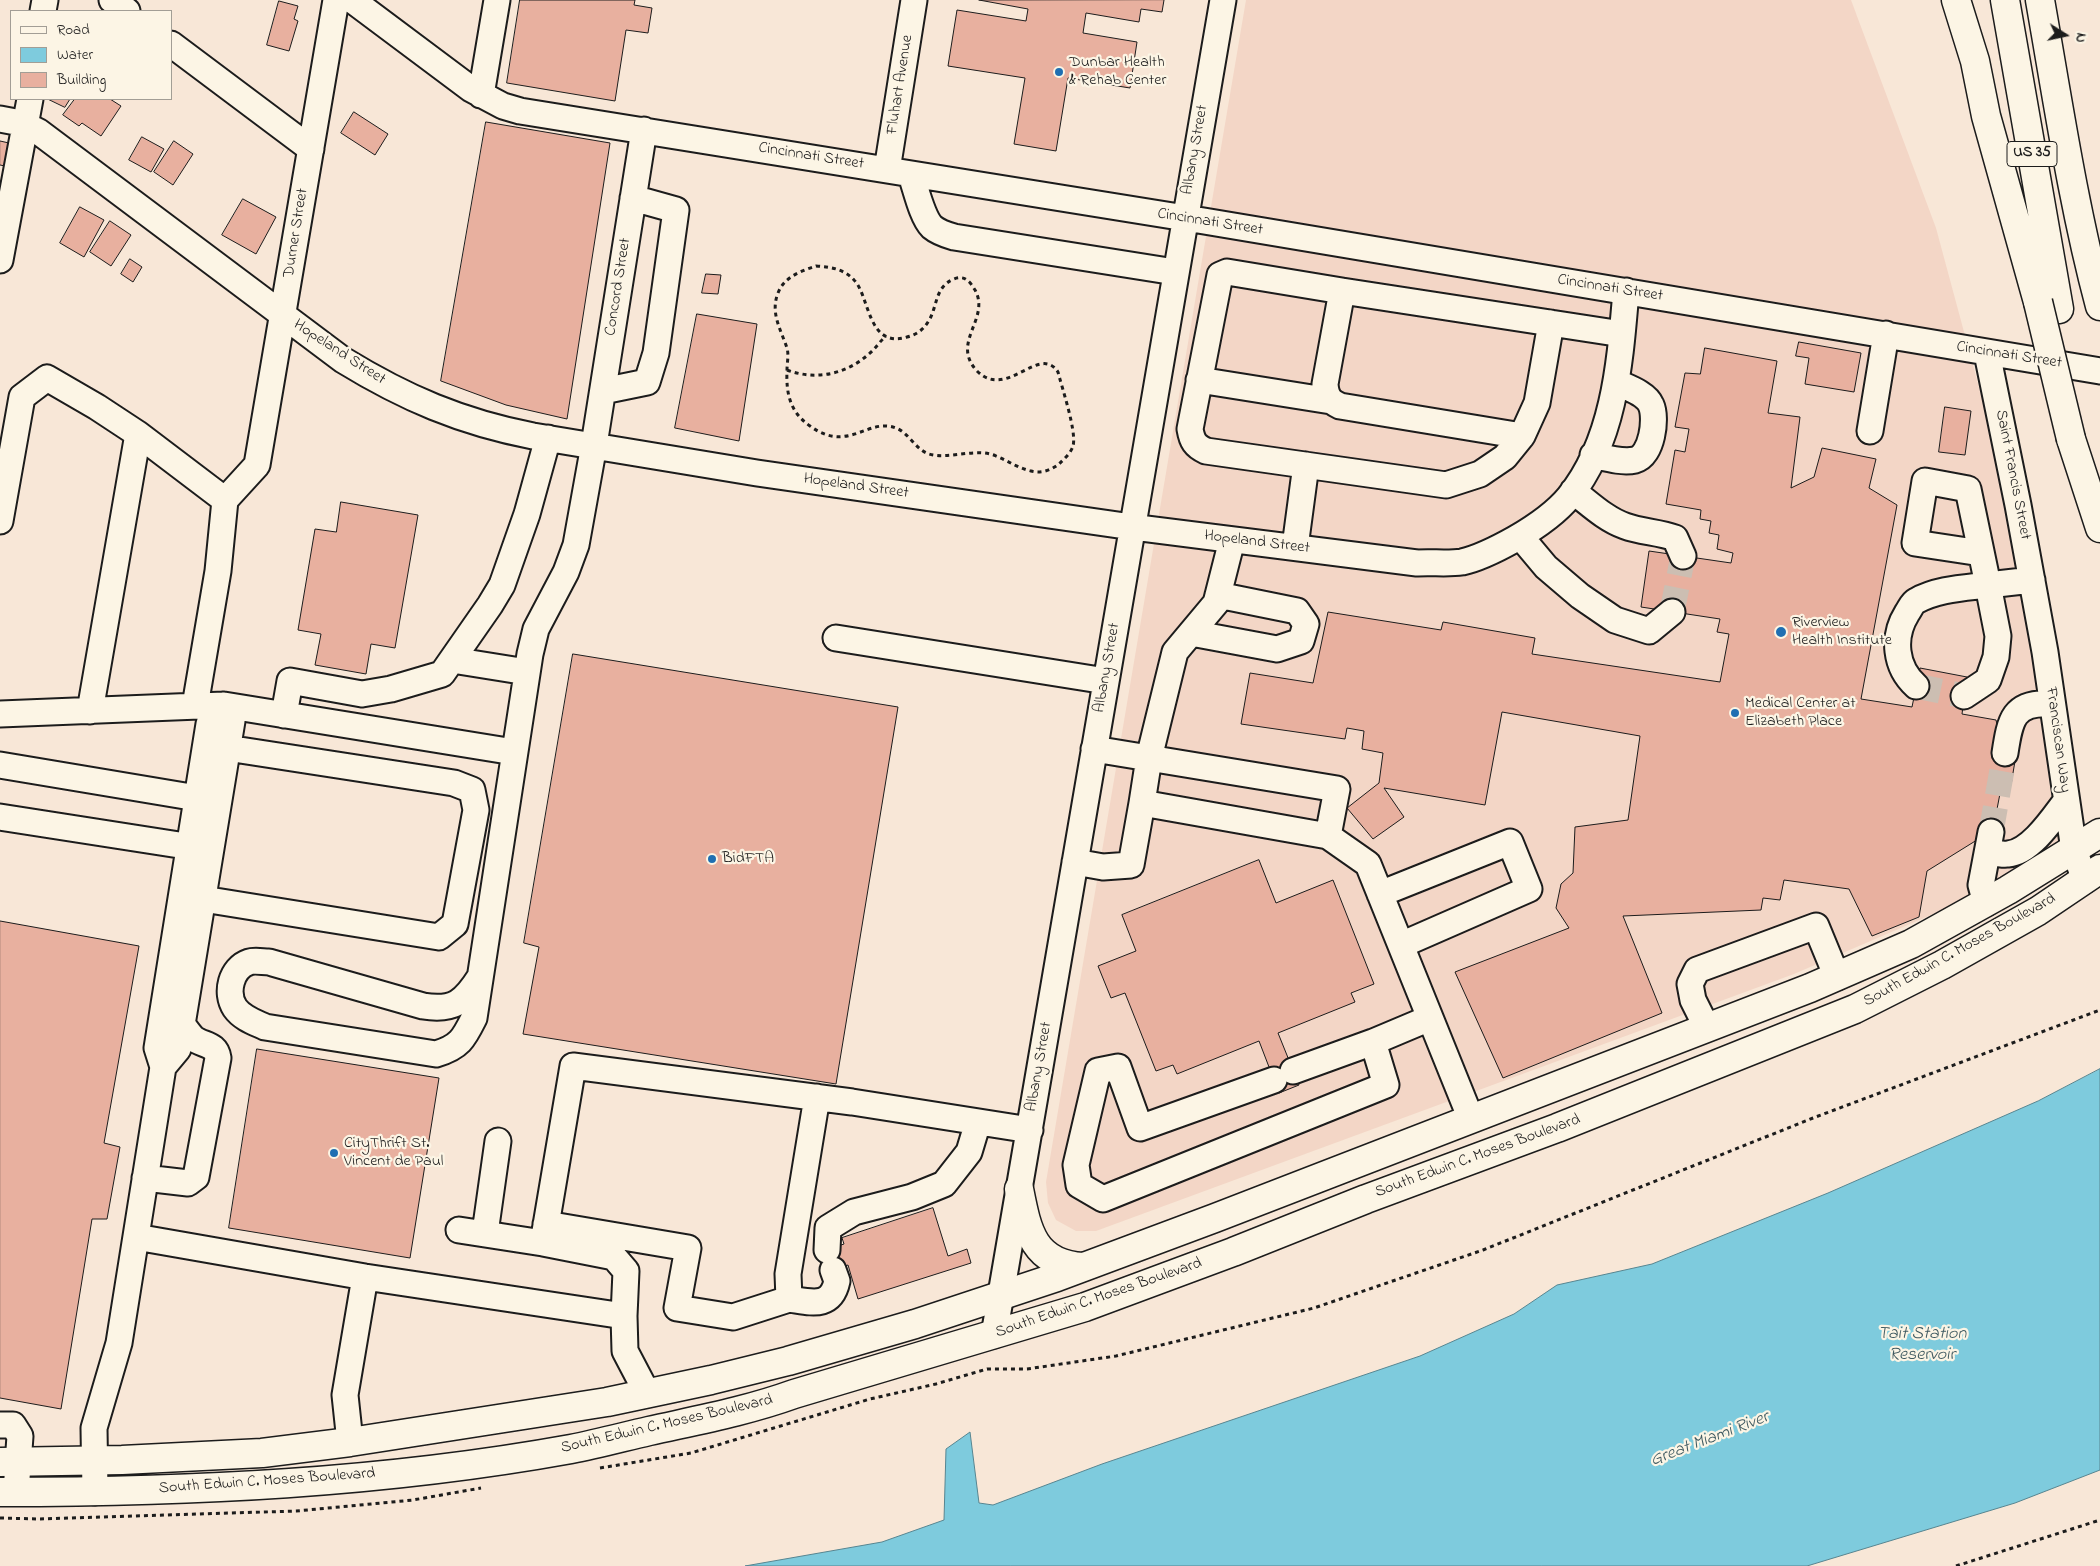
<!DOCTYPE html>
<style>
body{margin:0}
#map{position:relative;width:2100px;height:1566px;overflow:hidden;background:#f8e7d7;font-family:"Indie Flower",sans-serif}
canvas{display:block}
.legend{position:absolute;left:10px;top:10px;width:162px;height:90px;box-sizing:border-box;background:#fcf5e5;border:1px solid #a29e95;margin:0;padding:6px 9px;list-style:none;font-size:15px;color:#1c1c1c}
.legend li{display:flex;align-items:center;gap:10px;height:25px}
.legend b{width:25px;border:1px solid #a29e95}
.north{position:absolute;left:2040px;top:10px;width:50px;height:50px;-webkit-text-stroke:4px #fcf5e5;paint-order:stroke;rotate:100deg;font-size:14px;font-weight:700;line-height:20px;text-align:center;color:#1c1c1c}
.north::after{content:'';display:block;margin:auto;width:18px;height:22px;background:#1c1c1c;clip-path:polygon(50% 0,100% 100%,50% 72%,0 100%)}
</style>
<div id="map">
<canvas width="2100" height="1566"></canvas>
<ul class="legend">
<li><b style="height:6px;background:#fcf5e5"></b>Road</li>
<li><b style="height:14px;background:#7ecbdd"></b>Water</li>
<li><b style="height:14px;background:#e8b09f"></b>Building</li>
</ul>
<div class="north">N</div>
</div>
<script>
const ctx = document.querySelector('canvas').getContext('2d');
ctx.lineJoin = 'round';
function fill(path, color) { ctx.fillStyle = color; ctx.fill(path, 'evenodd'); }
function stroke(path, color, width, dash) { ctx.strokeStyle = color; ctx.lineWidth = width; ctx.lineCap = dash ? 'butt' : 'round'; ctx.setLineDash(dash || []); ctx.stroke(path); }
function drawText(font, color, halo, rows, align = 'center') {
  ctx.font = font + ' "Indie Flower",sans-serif'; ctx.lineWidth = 4.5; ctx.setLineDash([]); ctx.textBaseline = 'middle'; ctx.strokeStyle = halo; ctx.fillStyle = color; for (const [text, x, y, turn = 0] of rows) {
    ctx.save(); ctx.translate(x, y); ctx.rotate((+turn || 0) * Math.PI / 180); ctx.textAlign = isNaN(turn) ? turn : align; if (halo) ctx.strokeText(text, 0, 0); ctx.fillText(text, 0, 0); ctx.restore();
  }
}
fill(new Path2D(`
 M1246,0H1851L1936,228L1991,432L2024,602L2061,840L1968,899L1794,974L1096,1231H1076L1056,1220L1048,1203L1046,1182Z`), '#f3d6c6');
const water = new Path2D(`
 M2100,1069V1470L2015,1503L1807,1566H745L882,1542L944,1520L946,1449L970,1432L979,1503L993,1505L1102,1464L1420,1356L1514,1314L1557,1285L1652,1264L1828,1193L2038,1101Z`);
fill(water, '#7ecbdd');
stroke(water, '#578590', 1);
const building = new Path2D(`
 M520,0H635L634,5L652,8L648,33L626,30L615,101L507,83Z
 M1164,0L1162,12L1141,9L1139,22L1086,13L1083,33L1137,42L1130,88L1068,78L1056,151L1014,144L1025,78L948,66L957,10L1026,21L1028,9L979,0Z
 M279,1L298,6L294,19L298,21L289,51L267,45Z
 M48,99H70L65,107Z
 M75,99H110L121,106L101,136L82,123L79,126L63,115Z
 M354,112L388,134L375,155L341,133Z
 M486,122L610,143L567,419L506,405L441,381Z
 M142,137L164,149L151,172L129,160Z
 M0,141L9,143L5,166L0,165Z
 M174,141L193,154L173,185L154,172Z
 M243,199L276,217L256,254L222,235Z
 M80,207L104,220L84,257L60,243Z
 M110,221L131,235L111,266L90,252Z
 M130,259L142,267L133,282L121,274Z
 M706,274L721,275L718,294L702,293Z
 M697,314L757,324L739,441L675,428Z
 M1799,342L1861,353L1854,392L1805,384L1809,358L1796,356Z
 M1705,348L1777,361L1768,413L1800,417L1791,488L1814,477L1822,448L1876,459L1869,488L1897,505L1861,699L1912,707L1920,668L1967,677L1962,714L1996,720L2000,737L2016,755L2011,785L2002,783L1993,830L1927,871L1919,917L1872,936L1849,889L1784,880L1780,900L1763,898L1761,910L1623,916L1662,1013L1503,1078L1455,972L1569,928L1556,908L1561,884L1573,873L1575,827L1628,820L1640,736L1502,712L1485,805L1384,788L1404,817L1373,839L1347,808L1379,783L1383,753L1362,749L1364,731L1347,728L1345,739L1241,724L1250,673L1313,683L1328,612L1441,630L1443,622L1535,638L1532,654L1720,682L1729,634L1717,632L1720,619L1641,607L1649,551L1731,563L1733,553L1717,549L1719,535L1709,533L1711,521L1700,519L1701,510L1666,504L1675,450L1685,452L1689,429L1675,427L1685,373L1700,374Z
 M1945,407L1971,411L1965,455L1939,452Z
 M341,502L418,515L395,648L371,644L366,674L315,665L321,634L298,630L315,529L336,532Z
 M573,654L898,707L836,1084L523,1034L539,947L524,943Z
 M1259,860L1276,903L1333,880L1374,984L1351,993L1355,1002L1278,1033L1299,1085L1279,1093L1259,1041L1177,1074L1173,1065L1156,1071L1125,993L1111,998L1098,966L1136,951L1122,915Z
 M0,921L139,946L104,1143L120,1147L107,1219H92L61,1409L0,1398Z
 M257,1049L439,1078L410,1258L229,1228Z
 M933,1208L948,1256L967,1249L971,1263L858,1299L848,1265L824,1273L817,1253L844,1244L842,1238Z`);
fill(building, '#e8b09f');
stroke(building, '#1c1c1c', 1);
stroke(new Path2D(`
 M1672,612L1683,556
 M1916,686L1964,696
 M1991,832L2005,753`), '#ccbeb2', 25, [25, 12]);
const minor = new Path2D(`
 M112,0L127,11
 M352,0L471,89L503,106L520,111L1204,221L2100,371
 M43,11L45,0
 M171,44L311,149
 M481,95L497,0
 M0,119L21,123L39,132L343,360C405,398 461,422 533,436L757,473L1132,527L1417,563C1431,562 1448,564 1462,562C1480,558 1499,548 1515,539C1534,528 1555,514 1569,497C1615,440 1620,361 1626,291
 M887,170L914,0
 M911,175C916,189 922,217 932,227C938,232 947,235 954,237L1175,272
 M0,260L30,99
 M1342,291L1227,272L1220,275L1190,429C1192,441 1195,446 1206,451L1446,485L1480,474L1505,457L1522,436
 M1551,323L1537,403L1522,436L1340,406C1329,401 1326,396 1325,384L1342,291L1622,334
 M1987,353L2018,505L2045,652L2074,850L2085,880
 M1199,380L1331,401
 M603,391L647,382L656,353L676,210L633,198
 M1870,431L1886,334
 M1593,455C1606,458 1622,463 1635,460C1652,456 1657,418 1651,405C1646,393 1626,387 1616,382
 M1573,491C1589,503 1605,519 1625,526C1641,532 1659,532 1675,538L1683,556
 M0,521L22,397L47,378L97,407L138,434L225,500L257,465L336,0
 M1520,536L1546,567L1580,596L1615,620L1649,631L1672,612
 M1232,540L1216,603L1175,652L1149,758L1142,803L1328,836
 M1295,547L1306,465
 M1981,553L1915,543L1925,481L1968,489L1988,585L2032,580
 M1191,633L1277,649L1301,641L1306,624L1297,611L1218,595
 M836,638L1106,681
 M452,660L527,672
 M1916,686C1895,667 1892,637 1907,613C1910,609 1912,603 1916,601C1937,589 1964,588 1988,585L1998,636L1996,657L1988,680L1964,696
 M195,706L218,571L225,500
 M90,711L138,434
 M0,714L224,705L514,752
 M284,715L290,681L362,694L391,689L442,674L490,605L502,585L527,514L548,438
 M1094,749L1337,789L1328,836L1368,864L1471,1119
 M2005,753C2010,720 2013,701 2052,704
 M0,765L215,801
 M0,817L205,849
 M1988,852C1994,853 2002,855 2008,854C2031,852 2053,818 2066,801
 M1075,862L1103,867L1131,865L1142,803
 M1380,894L1510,842L1529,889L1401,945
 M203,899L439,937L455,924L476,810L472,790L454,783L227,748
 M1986,903L1981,885L1991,832
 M480,977C464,1002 454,1011 423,1006L269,962C263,962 255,960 249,962C231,968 225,993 235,1008C242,1018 254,1022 265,1027L436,1054C460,1047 464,1038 474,1018L530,654L536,629L566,572L576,545L594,445L644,130
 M1707,1028L1693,1000L1690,984L1697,970L1816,926L1837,977
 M163,1067L178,1049L232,721L224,705
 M1293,1071L1373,1042
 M1274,1080L1140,1128L1118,1067L1098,1071L1076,1165L1079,1185L1103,1199L1386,1085L1373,1042L1430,1018
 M817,1097L788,1274L789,1299C811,1302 831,1309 837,1281L833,1270
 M145,1178L188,1183L196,1177L218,1058C216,1043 203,1046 193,1038C189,1034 185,1028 182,1024
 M546,1224L688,1248L677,1308L733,1317L789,1299
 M459,1230L543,1243
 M485,1233L498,1141
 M136,1237L365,1277L624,1316L625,1351L647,1393
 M827,1250L828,1228L854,1212L912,1197L944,1184L969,1152L978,1122
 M624,1316L626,1271L614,1257L543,1243L573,1066L852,1102L1030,1130
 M994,1335L1223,0
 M0,1425H13L20,1436L16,1492
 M350,1442L345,1395L365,1277
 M95,1492L94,1428L119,1343L163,1067L157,1048L209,724L224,705`);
const major = new Path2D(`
 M1019,1189C1027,1230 1033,1264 1083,1267
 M0,1462L122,1460L262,1453L350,1442L607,1402L711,1380L788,1361L915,1324L1057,1277L1215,1218L1810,988L1911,944L2008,890L2100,833
 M0,1492C190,1492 383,1483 571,1449C597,1444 623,1437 649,1431C698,1420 747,1411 794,1394L1085,1307L1233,1252L1366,1199L1557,1128L1855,1009L1942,965L2038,911L2100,869`);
const highway = new Path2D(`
 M1956,0L1975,61L1986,116L2038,302
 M2005,0L2059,309
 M2040,0C2058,102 2073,205 2100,306
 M2071,439L2100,528`);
stroke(minor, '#1c1c1c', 29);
stroke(major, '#1c1c1c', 31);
stroke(highway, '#1c1c1c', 31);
stroke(new Path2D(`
 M816,266C831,267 844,269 854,280C870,296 867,349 907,337C916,335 923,330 928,322C938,307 934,287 954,279C959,277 964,277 968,281C971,283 973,287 975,290C991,319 950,342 977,371C1007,401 1039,343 1058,372C1062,388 1077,432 1073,446C1071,453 1064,459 1059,464C1051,470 1041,474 1031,471C1018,468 1008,461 996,456C976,447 950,460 929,454C916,450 909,433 896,428C868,417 848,454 810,426C790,412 786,394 787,370C787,363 789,355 787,348C781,330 770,313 778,293C784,277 801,271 816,266Z
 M787,370C817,381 847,374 870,353C876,348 880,341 886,336
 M600,1468L691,1453L870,1399L936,1384L987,1369H1027L1116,1356L1314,1308L1483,1250L1813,1118L2100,1010
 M0,1518L39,1519L296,1511L413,1500L481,1488
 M1956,1566L2100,1520`), '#1c1c1c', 3, [4, 4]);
stroke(minor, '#fcf5e5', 25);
stroke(major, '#fcf5e5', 28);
stroke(highway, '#fcf5e5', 28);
const highwayBridge = new Path2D(`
 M2038,302L2071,439`);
stroke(highwayBridge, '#1c1c1c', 31, []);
stroke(highwayBridge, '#fcf5e5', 28);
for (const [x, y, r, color] of [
 [1059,72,5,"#1f6fb2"],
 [1781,632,6,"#1f6fb2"],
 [1735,713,5,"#1f6fb2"],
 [712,859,5,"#1f6fb2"],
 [334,1153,5,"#1f6fb2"]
]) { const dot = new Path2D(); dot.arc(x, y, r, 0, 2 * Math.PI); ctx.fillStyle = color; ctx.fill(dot); stroke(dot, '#fcf5e5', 2); }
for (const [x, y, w] of [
 [2032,154,50]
]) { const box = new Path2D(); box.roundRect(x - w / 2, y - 12.5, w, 25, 4); ctx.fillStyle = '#fcf5e5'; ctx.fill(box); stroke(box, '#1c1c1c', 1); }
drawText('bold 15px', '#1c1c1c', null, [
 ["US 35",2032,154]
]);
drawText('16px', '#1c1c1c', '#fcf5e5', [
 ["Dunbar Health",1069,63],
 ["& Rehab Center",1069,81],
 ["Riverview",1792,623],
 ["Health Institute",1792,641],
 ["Medical Center at",1745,704],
 ["Elizabeth Place",1745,722],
 ["BidFTA",722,859],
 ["CityThrift St.",344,1144],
 ["Vincent de Paul",344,1162]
], 'left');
drawText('16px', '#1c1c1c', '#fcf5e5', [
 ["Fluhart Avenue",901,85,-81],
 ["Albany Street",1196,150,-80],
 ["Cincinnati Street",811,157,9],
 ["Cincinnati Street",1210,223,9],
 ["Durner Street",297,233,-81],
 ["Concord Street",619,287,-81],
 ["Cincinnati Street",1610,289,9],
 ["Hopeland Street",339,353,33],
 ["Cincinnati Street",2009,356,9],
 ["Saint Francis Street",2012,475,79],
 ["Hopeland Street",856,487,8],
 ["Hopeland Street",1257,543,7],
 ["Albany Street",1108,668,-80],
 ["Franciscan Way",2057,740,82],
 ["South Edwin C. Moses Boulevard",1960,951,-29],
 ["Albany Street",1040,1067,-80],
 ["South Edwin C. Moses Boulevard",1478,1157,-20],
 ["South Edwin C. Moses Boulevard",1099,1299,-19],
 ["South Edwin C. Moses Boulevard",667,1425,-13],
 ["South Edwin C. Moses Boulevard",267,1482,-4]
]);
drawText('italic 18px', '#3e5960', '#fcf5e5', [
 ["Tait Station",1922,1335],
 ["Reservoir",1922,1356],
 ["Great Miami River",1710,1440,-21]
]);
</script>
